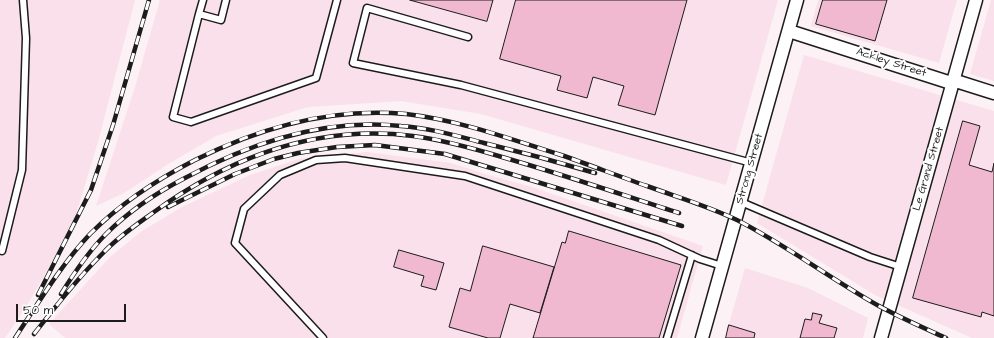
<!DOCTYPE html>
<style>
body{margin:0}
#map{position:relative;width:994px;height:338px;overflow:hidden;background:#fcf1f5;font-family:"Architects Daughter",sans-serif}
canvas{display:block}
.scale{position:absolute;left:16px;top:304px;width:110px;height:18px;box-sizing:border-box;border:2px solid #1c1c1c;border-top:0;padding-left:5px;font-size:12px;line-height:14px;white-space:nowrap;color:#1c1c1c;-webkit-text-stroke:3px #fff;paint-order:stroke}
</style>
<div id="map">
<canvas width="994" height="338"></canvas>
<div class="scale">50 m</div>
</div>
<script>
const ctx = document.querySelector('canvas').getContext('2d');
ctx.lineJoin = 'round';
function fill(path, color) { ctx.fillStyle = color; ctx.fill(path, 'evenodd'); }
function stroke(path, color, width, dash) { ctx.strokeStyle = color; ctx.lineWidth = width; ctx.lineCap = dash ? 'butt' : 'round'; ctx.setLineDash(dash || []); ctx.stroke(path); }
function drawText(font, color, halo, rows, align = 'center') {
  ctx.font = font + ' "Architects Daughter",sans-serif'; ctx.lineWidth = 4; ctx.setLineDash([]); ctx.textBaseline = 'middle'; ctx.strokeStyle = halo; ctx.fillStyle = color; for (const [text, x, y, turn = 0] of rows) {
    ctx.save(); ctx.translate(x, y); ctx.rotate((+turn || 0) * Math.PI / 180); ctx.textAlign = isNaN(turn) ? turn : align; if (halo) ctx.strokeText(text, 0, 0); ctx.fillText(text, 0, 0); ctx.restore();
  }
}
fill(new Path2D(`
 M0,0H135L98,142L74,221L31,299L5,338H0Z
 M160,0H778L726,185L481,114L401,101L308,107L216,136L170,163L124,193L96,206L135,87Z
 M818,0H957L939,63L811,26Z
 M991,0H994V81L970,74Z
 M804,55L994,111V338H972L875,295L757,223Z
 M367,152L451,163L485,174L532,187L703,246L677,338H65L49,324L111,256L142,231L182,207L250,175L299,159Z
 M745,268L808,288L868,318L863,338H725Z`), '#f9e0ea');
const building = new Path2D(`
 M410,0H493L487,21Z
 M516,0H687L655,115L618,105L624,86L593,77L587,98L557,90L561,76L500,59Z
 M823,0H887L875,41L816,24Z
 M963,121L980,126L969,165L992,172L994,163V316L982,312L981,317L913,298Z
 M569,231L681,265L659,338H533L562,242L565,243Z
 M483,246L554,267L540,313L510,304L500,338H488L449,327L460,288L470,291Z
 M399,250L444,263L436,290L421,286L424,276L394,267Z
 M813,313L822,315L819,323L837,328L834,338H800L805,319L811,320Z
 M729,325L755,333L754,338H726Z`);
fill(building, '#f1b9cf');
stroke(building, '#1c1c1c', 1);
const lane = new Path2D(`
 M203,0L199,14L221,20L226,0
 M199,14L173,117L191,122L316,78L337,0
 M468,37L367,8L353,63L461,85L752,163
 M741,202L870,257L901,267
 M2,251L22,170L26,38L23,0
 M323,338L235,243L244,209L280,175L316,160L345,158L465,176L659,240L700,259L722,266
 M667,338L692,255`);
const street = new Path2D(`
 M789,31L948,82H959L994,93
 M702,338L797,0
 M881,338L976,0`);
stroke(lane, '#1c1c1c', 9);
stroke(street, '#1c1c1c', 15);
stroke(lane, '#fff', 6);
stroke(street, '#fff', 12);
const rail = new Path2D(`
 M168,207L235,174L274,159L298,153L337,147L375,145L445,154L682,226
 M61,294C74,273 89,251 106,234C129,211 156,193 185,178C252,142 325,118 401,126C430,128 457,136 484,143C521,152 558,162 595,173
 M38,295L91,190L113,125L149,0
 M34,334C56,306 78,278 103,253C118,237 136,225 154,212C230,157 317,124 413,136C443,140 472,148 502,157C561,174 620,194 679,213
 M15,338C39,302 61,265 90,234C121,203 156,180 195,160C261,127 331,107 406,114C459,120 510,139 561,155C590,165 618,176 647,186C677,197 708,206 737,220C786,245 831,279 879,306C901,318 924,328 946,338`);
stroke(rail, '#1c1c1c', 4.5);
stroke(rail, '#fff', 3, [9]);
drawText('11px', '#1c1c1c', '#fff', [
 ["Ackley Street",891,63,18],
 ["Strong Street",750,169,-74],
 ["Le Grand Street",929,169,-74]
]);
</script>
